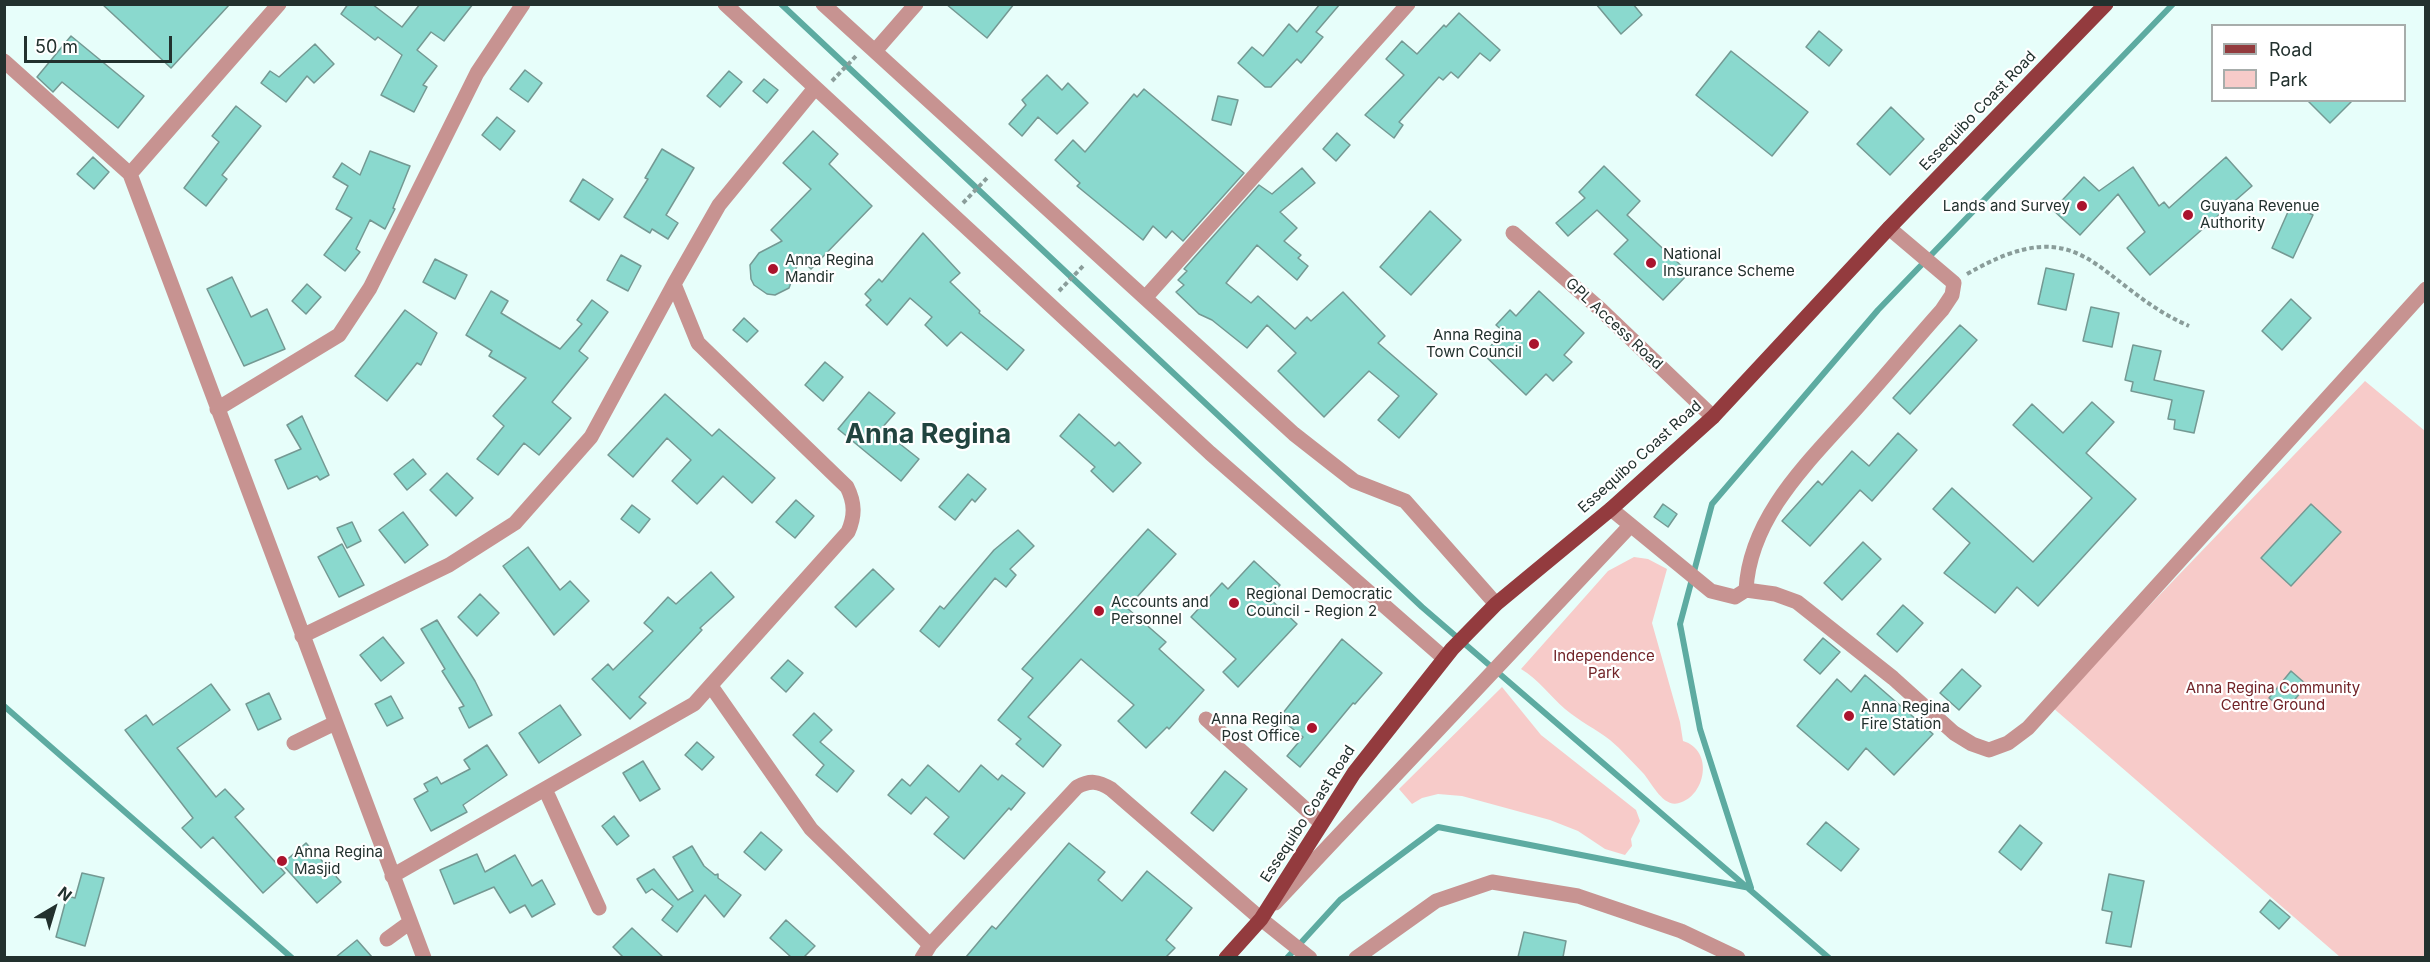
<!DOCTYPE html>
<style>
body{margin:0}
#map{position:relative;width:2430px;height:962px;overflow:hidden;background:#e7fefa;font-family:Inter,sans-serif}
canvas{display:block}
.frame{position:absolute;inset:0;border:6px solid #22312e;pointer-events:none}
.legend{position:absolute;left:2211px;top:24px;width:195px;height:78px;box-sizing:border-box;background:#fff;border:2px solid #a7adab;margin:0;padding:8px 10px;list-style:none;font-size:18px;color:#22312e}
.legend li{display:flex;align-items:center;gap:12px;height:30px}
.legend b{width:30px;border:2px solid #a7adab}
.north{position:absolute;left:24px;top:878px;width:60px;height:60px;-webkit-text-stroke:4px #fff;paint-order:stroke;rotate:38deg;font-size:16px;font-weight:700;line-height:24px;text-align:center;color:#22312e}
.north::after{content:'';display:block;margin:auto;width:21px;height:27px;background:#22312e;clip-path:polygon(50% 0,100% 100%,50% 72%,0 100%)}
.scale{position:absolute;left:24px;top:36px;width:148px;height:27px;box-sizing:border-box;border:3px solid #22312e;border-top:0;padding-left:8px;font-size:18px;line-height:21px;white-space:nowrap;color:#22312e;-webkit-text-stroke:4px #fff;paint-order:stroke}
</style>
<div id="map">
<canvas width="2430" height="962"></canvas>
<div class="frame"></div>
<ul class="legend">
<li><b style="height:8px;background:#933b3e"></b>Road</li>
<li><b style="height:16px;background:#f7cbc9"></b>Park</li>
</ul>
<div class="north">N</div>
<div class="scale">50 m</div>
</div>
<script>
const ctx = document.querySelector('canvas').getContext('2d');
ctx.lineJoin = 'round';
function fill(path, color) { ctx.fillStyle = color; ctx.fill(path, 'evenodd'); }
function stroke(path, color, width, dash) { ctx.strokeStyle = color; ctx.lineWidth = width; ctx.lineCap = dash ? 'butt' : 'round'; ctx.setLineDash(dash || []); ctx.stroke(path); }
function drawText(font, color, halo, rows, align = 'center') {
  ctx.font = font + ' Inter,sans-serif'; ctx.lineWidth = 4.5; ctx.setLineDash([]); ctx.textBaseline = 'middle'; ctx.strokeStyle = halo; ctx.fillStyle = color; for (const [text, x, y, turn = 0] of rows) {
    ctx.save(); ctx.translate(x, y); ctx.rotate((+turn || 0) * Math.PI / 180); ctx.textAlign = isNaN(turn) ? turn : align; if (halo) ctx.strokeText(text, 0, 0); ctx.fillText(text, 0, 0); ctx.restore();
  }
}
fill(new Path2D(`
 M2365,381L2425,431V957H2340L2052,707Z
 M1634,557L1648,559L1667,569L1652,623L1680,722L1683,741C1714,750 1706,796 1679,803C1663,808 1652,783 1643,773C1632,762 1622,750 1610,740C1596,729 1579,721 1565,709C1550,696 1539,680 1521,669L1608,571Z
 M1502,687L1541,735L1636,810L1640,821L1631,839L1632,846L1625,855L1605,849L1578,831L1550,820L1462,796L1438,794L1422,798L1412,804L1399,789Z`), '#f7cbc9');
stroke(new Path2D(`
 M781,4L1422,607L1829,958
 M4,706L292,958
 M1751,888L1700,729L1680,624L1712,504L1878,310L2173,4
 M1287,958L1340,900L1438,827L1750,888`), '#5daba1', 6);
const building = new Path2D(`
 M102,4H230L171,68Z
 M348,4H372L402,27L420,4H473L444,41L431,32L417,50L437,66L423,85L427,87L414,112L381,95L402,55L378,37L375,40L341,14Z
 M946,4H1014L987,38Z
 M1320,4H1340L1316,32L1323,37L1301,63L1297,59L1271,87H1265L1238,63L1252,47L1263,56L1289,24L1297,32Z
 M1596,4H1633L1642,15L1621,34Z
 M1459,13L1500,50L1490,61L1480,53L1458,78L1451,72L1443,80L1439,77L1399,122L1403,125L1394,138L1365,115L1404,75L1386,59L1402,41L1417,54L1444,25L1446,27Z
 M1819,31L1842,50L1829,66L1806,47Z
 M71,36L144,96L118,128L62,82L53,92L37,77Z
 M315,44L334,64L314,83L307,76L286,102L261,83L270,71L279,77Z
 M1731,51L1808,112L1772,156L1696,95Z
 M525,70L542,83L528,102L510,89Z
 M729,71L742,82L720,107L707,96Z
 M1047,75L1062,90L1068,83L1088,103L1057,134L1038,117L1022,136L1009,124L1026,105L1022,100Z
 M764,79L778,90L767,103L753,91Z
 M1144,89L1244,173L1183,241L1172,231L1166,238L1153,226L1143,240L1077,186L1080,183L1055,160L1073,140L1085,152L1134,94L1137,97Z
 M1218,96L1238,100L1231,125L1212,120Z
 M2307,100H2353L2330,123Z
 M236,106L261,126L222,175L227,179L206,206L184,188L219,142L212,136Z
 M1891,107L1924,139L1890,175L1857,144Z
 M497,117L515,131L500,150L482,135Z
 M813,131L838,154L829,164L872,206L811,269L800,258L789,288L775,295L767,294L754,285L751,279L750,265L759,253L782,241L771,230L811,189L783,163Z
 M1337,133L1350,145L1336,161L1323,149Z
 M662,149L694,168L666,215L678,223L668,239L652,229L650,233L624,217L648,179L645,178Z
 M370,151L410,166L393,208L395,209L385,229L370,220L356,249L360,252L345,271L324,255L352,218L336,209L348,186L333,177L342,163L360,175Z
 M93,157L109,172L94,189L77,174Z
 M2226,157L2252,186L2150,275L2127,248L2145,232L2118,194L2080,235L2053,210L2084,177L2099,191L2133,167L2159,206L2164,202L2169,208Z
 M1604,166L1640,201L1627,215L1689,273L1663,300L1614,254L1628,240L1597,210L1568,236L1556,223L1585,198L1579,192Z
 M1302,168L1315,183L1280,212L1297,228L1284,241L1301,255L1298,258L1308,266L1297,280L1257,245L1226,283L1251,303L1258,296L1295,329L1307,317L1311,321L1343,292L1385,336L1378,343L1437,394L1399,438L1378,420L1399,396L1369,371L1324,417L1278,371L1296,353L1267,325L1247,348L1212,320L1199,314L1176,292L1184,285L1178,280L1187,271L1184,269L1259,185L1272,194Z
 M583,179L613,199L599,220L570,201Z
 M2291,205L2313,215L2293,258L2272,248Z
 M1430,211L1461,240L1411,295L1380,267Z
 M923,233L960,273L950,282L980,311L979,313L1024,350L1007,370L961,332L947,346L925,325L932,317L910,298L887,325L866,305L871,300L865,294L879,279L882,282Z
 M621,255L641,266L628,291L607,280Z
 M435,259L467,275L455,299L423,282Z
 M2046,268L2074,274L2066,310L2038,304Z
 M232,277L251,317L267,309L285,349L244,366L207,289Z
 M307,284L321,297L306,314L292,301Z
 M491,291L508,301L501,313L560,349L582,324L577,320L592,300L608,312L579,351L588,358L552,402L571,418L539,455L524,443L498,475L477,459L504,426L493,416L526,378L489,356L492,351L466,335Z
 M1539,291L1584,333L1564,355L1572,362L1553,381L1546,374L1526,395L1483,354L1504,332L1496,325L1510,310L1516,316Z
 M2291,299L2311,318L2282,350L2262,331Z
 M2091,307L2119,313L2112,347L2083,341Z
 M405,310L437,333L421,365L417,363L387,401L355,376Z
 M744,318L758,331L747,342L733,330Z
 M1960,325L1977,340L1910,414L1893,398Z
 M2133,345L2161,351L2154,380L2204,391L2194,433L2174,429L2175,420L2168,419L2172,400L2131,391L2133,382L2125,380Z
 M825,362L843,377L823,401L805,385Z
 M869,392L895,413L881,429L919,459L901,481L838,429Z
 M665,394L712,436L719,429L775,478L752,503L723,476L697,504L672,481L691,460L667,438L633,477L608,455Z
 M2092,402L2114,422L2086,453L2136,499L2038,606L2017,587L1995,613L1944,573L1970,543L1933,509L1952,488L2033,562L2092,498L2013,425L2032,404L2063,433Z
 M1079,414L1115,446L1119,442L1141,463L1113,492L1091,471L1095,467L1060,436Z
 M302,416L329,475L320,480L317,476L288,489L275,460L301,449L287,425Z
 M1898,433L1917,450L1872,501L1860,490L1810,546L1782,521L1818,481L1822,485L1852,451L1869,466Z
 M413,459L426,474L407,490L394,474Z
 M447,473L473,498L456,516L430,490Z
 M968,474L986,489L975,502L972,499L955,520L939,507Z
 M796,500L814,516L795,538L776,522Z
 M1663,504L1677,514L1668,527L1654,517Z
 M2311,504L2341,532L2291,586L2261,558Z
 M632,505L650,519L639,533L621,519Z
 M403,512L428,545L405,563L379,530Z
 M352,522L361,541L347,548L337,528Z
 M1148,529L1176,554L1127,608L1166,642L1159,649L1204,690L1169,729L1167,727L1146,748L1118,721L1134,705L1081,659L1028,717L1061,745L1043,767L1016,744L1021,739L998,720L1033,678L1022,669Z
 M1018,530L1034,546L1010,569L1016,575L1006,587L995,578L939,647L920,631L940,606L944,609L994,550Z
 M1863,542L1881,559L1842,600L1824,583Z
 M342,544L364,585L339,597L318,557Z
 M528,547L560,590L570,581L589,601L554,635L503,566Z
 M1254,561L1280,585L1269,598L1297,624L1238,687L1223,672L1236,659L1191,617L1222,583L1228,589Z
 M873,569L894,589L856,627L835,607Z
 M711,572L734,597L700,628L702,630L639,697L646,703L630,719L592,679L608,664L613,670L653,631L644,623L668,597L676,604Z
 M480,594L499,613L477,636L458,617Z
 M1903,605L1923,623L1897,652L1877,634Z
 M437,620L475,681L492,715L469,728L459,708L464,706L442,671L445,669L421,629Z
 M383,637L404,663L381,681L360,655Z
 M1823,638L1840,652L1820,674L1804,660Z
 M1342,639L1382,673L1355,704L1353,703L1300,767L1287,756L1303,737L1279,718Z
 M788,660L803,673L786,692L771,678Z
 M1962,669L1981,686L1959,710L1940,693Z
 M2291,671L2307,685L2285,711L2269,698Z
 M1865,675L1933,734L1894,775L1866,748L1848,770L1797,726L1837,679L1851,692Z
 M211,684L230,710L177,748L216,797L225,789L244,809L235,817L285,873L263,893L213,837L201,848L182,828L193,818L125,730L146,715L153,725Z
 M269,693L281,719L258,730L246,704Z
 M391,696L403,718L387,726L375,704Z
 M560,705L581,735L539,763L519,733Z
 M814,713L832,730L820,742L854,771L837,792L816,775L824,765L793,735Z
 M697,742L714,757L702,770L685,755Z
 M487,745L507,775L463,805L467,812L431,831L414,799L428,791L424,784L437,777L441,784L470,769L464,760Z
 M643,761L660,789L640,801L623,773Z
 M928,765L959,792L981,765L998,780L1002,775L1025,793L1011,810L1009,808L964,859L934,834L949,817L926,797L911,814L888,795L902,779L910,786Z
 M1225,771L1247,789L1213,831L1191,813Z
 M614,816L629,836L617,845L602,826Z
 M1826,822L1859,849L1841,871L1807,844Z
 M2020,825L2042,843L2021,870L1999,852Z
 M761,832L782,850L765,870L744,852Z
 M306,843L341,882L317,903L282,864Z
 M1069,843L1105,872L1098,880L1122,901L1147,871L1192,908L1166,940L1175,948L1166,957H966L992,926L996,929Z
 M692,846L704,866L715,875L718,874V878L741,895L724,917L705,895L677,932L662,920L673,906L652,889L646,893L637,879L654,869L678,900L693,891L673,857Z
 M477,854L485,872L515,855L532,886L542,880L555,904L532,917L525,905L510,913L494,887L454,904L440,870Z
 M82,873L104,878L85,946L56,937L67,896L75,898Z
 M2109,874L2144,881L2131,947L2106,943L2112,912L2102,910Z
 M2270,900L2290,917L2279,929L2260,912Z
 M786,920L815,946L804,957H791L770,938Z
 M632,928L663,957H623L613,947Z
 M1524,932L1566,941L1563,957H1518Z
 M357,940L372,957H336Z`);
fill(building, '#8ad9ce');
stroke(building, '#749993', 1.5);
stroke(new Path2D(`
 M832,81L856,56
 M963,203L989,176
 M1967,274C2086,205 2094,284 2189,326
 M1059,291L1085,264`), '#8a9d9a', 4, [4.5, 3]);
stroke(new Path2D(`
 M725,4L1210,453L1444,658
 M823,4L1294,434L1354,481L1405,501L1496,604
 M875,51L916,4
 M4,61L130,174L424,958
 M130,174L279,4
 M1513,233L1600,309L1713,417
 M1145,298L1408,4
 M217,409L339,335L370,288L477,73L523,4
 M1611,509L1711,591L1735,597L1746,590C1750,513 1814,457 1861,403C1889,372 1915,340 1942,310L1952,295L1954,283L1889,228
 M1746,590L1775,594L1797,602L1893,678L1954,733L1972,744L1989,750L2008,743L2028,728L2426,289
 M302,636L449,565L515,523L591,437L674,284
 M711,686L811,829L930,945L922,958
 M1206,719L1321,823
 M294,743L335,723
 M545,789L599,908
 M392,876L694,704L848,532C855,516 855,503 847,487L698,343L674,284L719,205L815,88
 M1275,903L1630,526
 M387,939L409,923
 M930,945L1077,787C1090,780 1098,781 1111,789L1261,919L1310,958
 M1356,958L1436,901L1492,882L1578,896L1681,931L1738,958`), '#c79391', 15);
stroke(new Path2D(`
 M1226,958L1261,919L1354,773L1452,649L1496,604L1611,509L1713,417L1889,228L2106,4`), '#933b3e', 15);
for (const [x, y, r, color] of [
 [2082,206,6,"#aa142d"],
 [2188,215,6,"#aa142d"],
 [1651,263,6,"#aa142d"],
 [773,269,6,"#aa142d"],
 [1534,344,6,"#aa142d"],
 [1234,603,6,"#aa142d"],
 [1099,611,6,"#aa142d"],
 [1849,716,6,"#aa142d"],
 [1312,728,6,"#aa142d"],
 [282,861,6,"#aa142d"]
]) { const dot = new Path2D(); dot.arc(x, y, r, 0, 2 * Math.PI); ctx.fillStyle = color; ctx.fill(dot); stroke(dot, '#fff', 2); }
drawText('15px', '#22312e', '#fff', [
 ["Essequibo Coast Road",1978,111,-46],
 ["GPL Access Road",1614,324,43],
 ["Essequibo Coast Road",1640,457,-42],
 ["Essequibo Coast Road",1308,814,-57]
]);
drawText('15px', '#22312e', '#fff', [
 ["Lands and Survey",2070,206,"right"],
 ["Guyana Revenue",2200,206],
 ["Authority",2200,223],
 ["National",1663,254],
 ["Insurance Scheme",1663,271],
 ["Anna Regina",785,260],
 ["Mandir",785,277],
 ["Anna Regina",1522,335,"right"],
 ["Town Council",1522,352,"right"],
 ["Regional Democratic",1246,594],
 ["Council - Region 2",1246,611],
 ["Accounts and",1111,602],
 ["Personnel",1111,619],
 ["Anna Regina",1861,707],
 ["Fire Station",1861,724],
 ["Anna Regina",1300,719,"right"],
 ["Post Office",1300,736,"right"],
 ["Anna Regina",294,852],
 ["Masjid",294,869]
], 'left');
drawText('15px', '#712327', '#fff', [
 ["Independence",1604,656],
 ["Park",1604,673],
 ["Anna Regina Community",2273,688],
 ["Centre Ground",2273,705]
]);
drawText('bold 27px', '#21443f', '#fff', [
 ["Anna Regina",928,435]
]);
</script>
